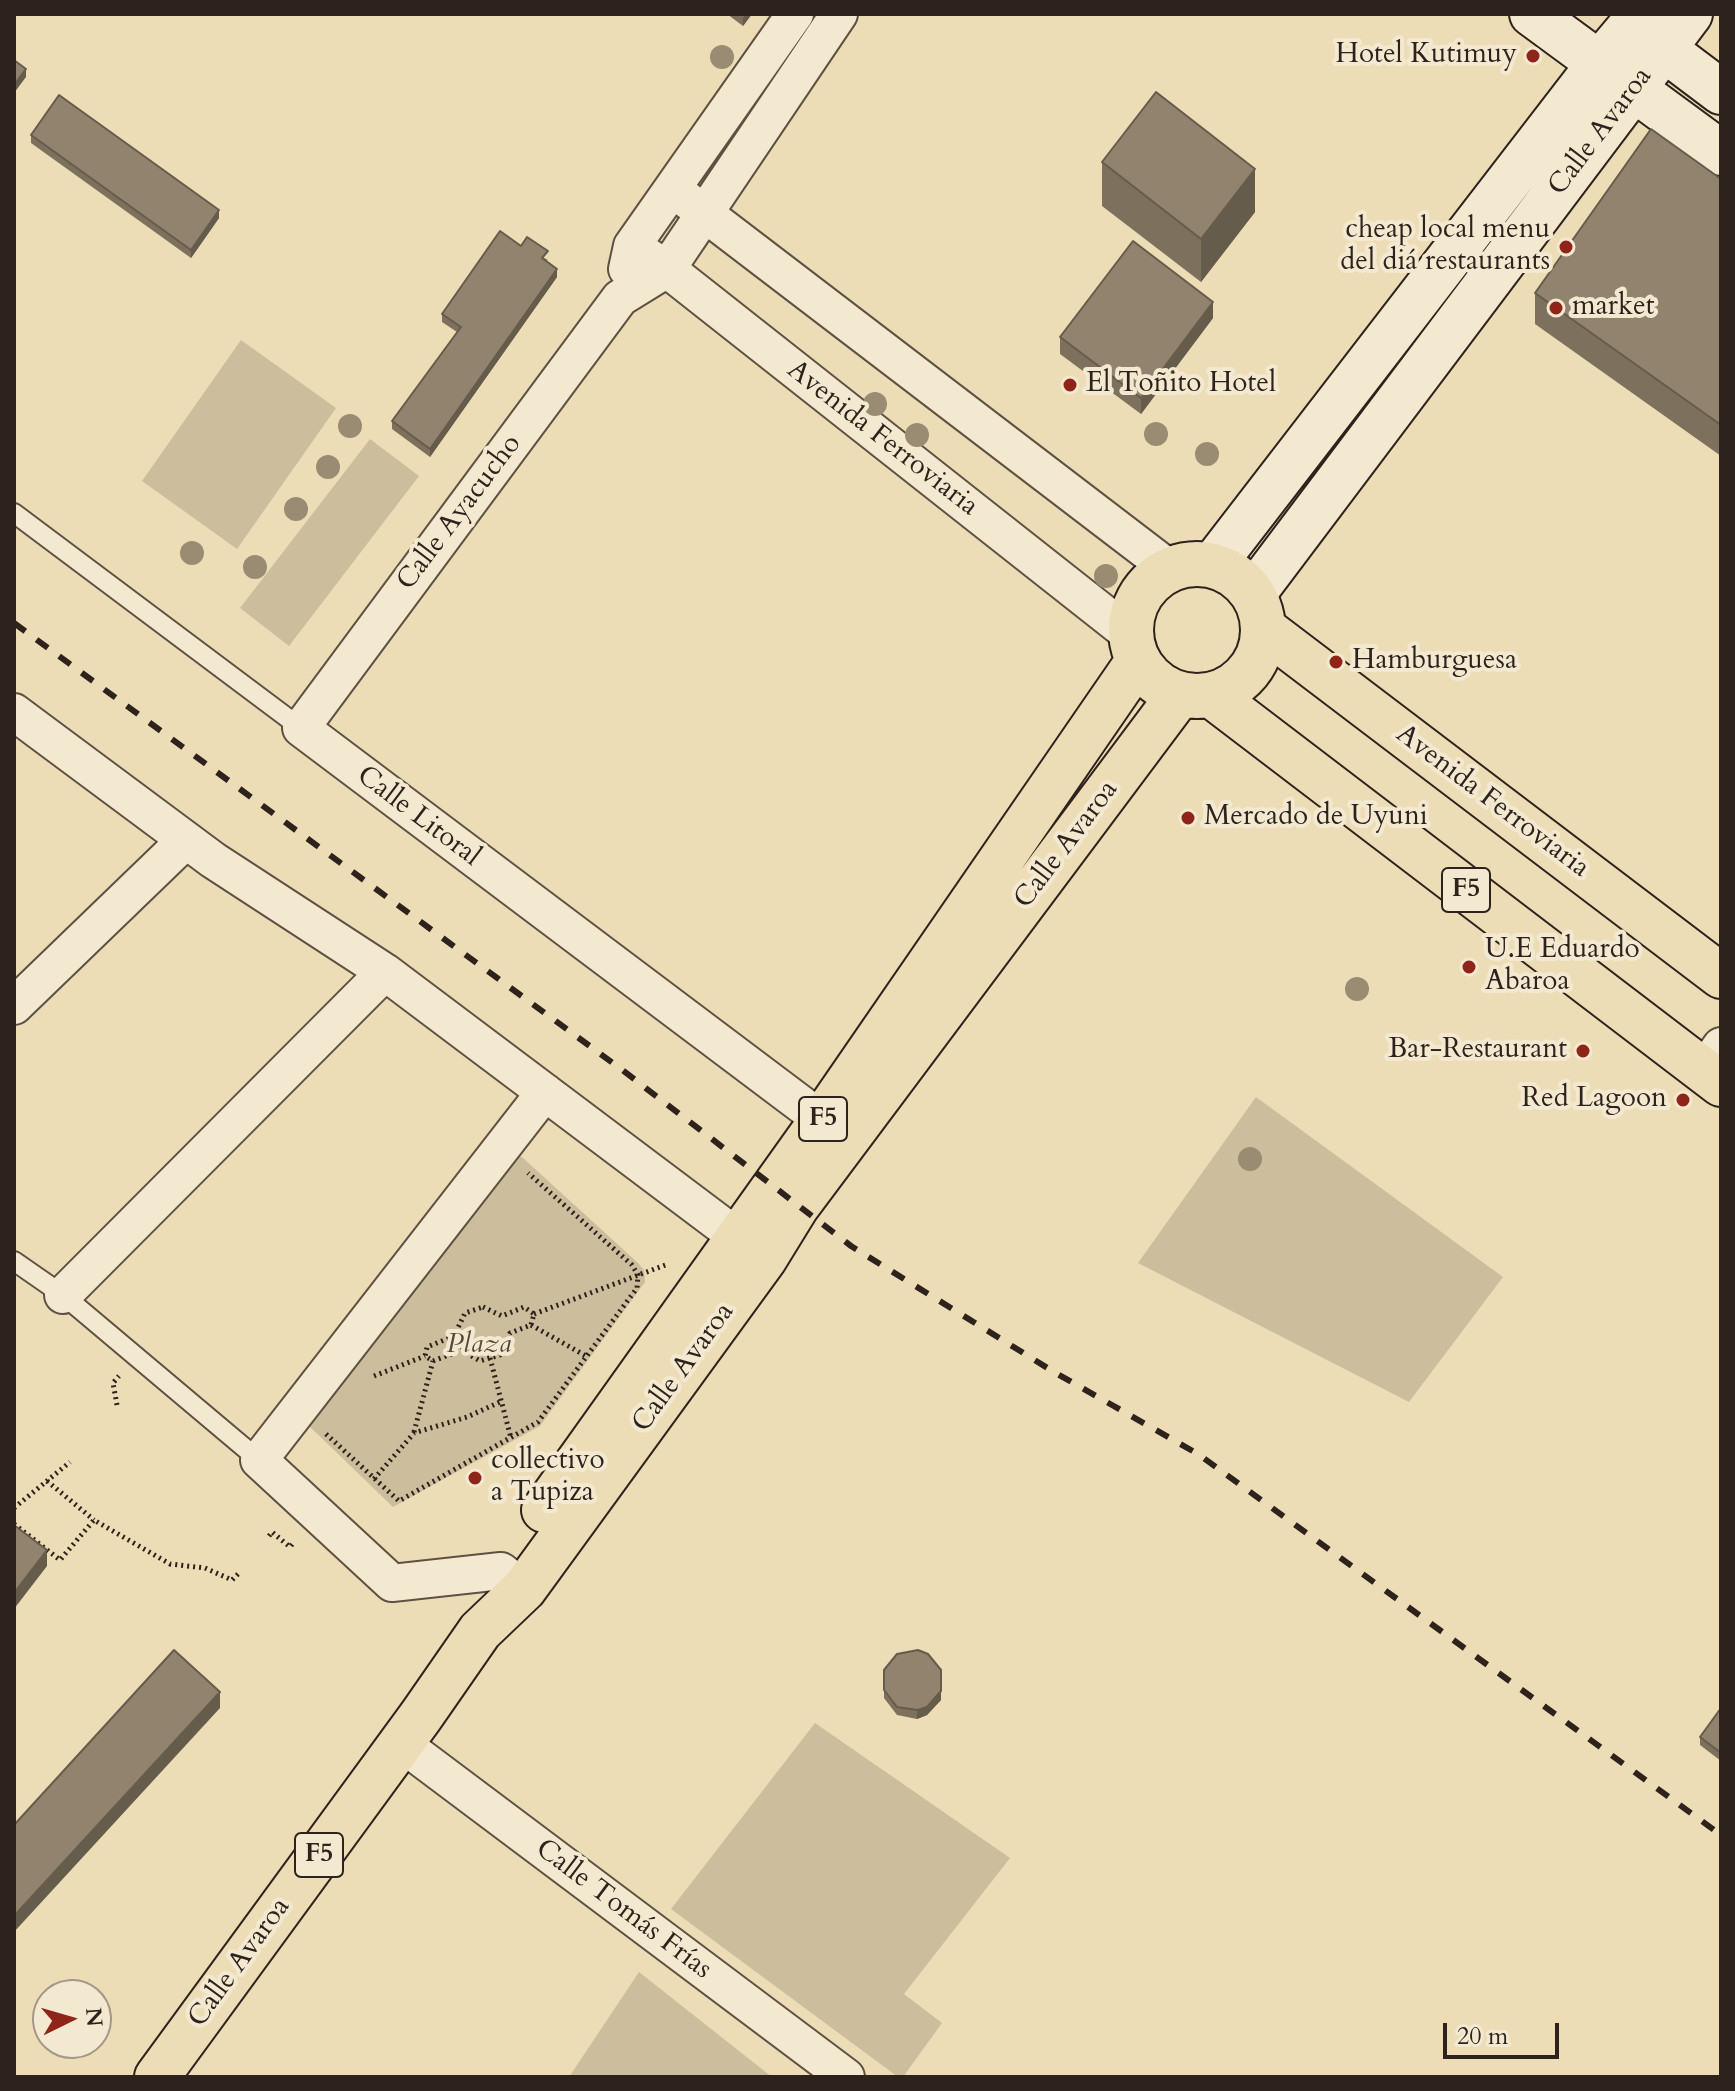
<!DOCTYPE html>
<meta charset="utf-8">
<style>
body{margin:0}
#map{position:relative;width:1735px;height:2091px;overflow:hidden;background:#ecddb7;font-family:Cardo,serif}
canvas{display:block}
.frame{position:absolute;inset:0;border:16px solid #2e221c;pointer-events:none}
.north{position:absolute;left:32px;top:1979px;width:80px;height:80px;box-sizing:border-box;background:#f3e9d0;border:2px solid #a49988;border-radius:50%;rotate:85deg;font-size:22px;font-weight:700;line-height:32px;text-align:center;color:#2e221c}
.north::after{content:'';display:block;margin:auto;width:28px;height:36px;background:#8f2418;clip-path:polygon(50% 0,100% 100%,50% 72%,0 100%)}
.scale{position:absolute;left:1443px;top:2023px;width:116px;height:36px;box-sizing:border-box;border:4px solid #2e221c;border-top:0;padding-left:10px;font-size:24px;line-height:28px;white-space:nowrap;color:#2e221c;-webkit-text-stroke:6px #f3e9d0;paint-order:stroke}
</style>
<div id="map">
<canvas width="1735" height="2091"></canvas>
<div class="frame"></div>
<div class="north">N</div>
<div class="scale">20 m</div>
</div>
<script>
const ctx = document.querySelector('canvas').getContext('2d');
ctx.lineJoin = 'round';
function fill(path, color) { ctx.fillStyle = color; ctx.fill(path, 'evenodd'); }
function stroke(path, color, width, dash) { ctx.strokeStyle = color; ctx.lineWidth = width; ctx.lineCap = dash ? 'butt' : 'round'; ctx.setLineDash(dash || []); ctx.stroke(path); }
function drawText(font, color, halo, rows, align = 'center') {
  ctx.font = font + ' Cardo,serif'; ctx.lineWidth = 8; ctx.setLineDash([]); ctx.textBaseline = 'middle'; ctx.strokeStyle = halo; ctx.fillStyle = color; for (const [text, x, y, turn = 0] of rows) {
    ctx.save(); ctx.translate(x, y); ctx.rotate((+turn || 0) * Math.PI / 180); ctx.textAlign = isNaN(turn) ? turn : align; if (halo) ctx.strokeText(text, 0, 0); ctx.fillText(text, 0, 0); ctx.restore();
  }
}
fill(new Path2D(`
 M241,340L336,408L237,549L142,481Z
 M370,439L419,476L289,646L240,608Z
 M1256,1097L1503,1277L1409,1402L1138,1263Z
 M512,1154L522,1157L638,1263L644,1270L645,1282L540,1426L393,1507L306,1423Z
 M815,1723L1010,1858L904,1994L942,2023L903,2077H898L671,1909Z
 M639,1972L772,2077H569Z`), '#ccbd9d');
const service = new Path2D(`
 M14,513L301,728
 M14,1261L63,1295L259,1460`);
const minor = new Path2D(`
 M674,190L1170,569
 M632,246L667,269L1131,635
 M627,269L632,246L795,14
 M14,712L213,860L385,972L760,1254
 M14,1006L186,840
 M1703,1071L1721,1046
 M822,1120L301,728L620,298L667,269L839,14
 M63,1295L385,972
 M524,1589L501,1571L392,1583L259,1460L545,1092
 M401,1743L846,2077`);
const secondary = new Path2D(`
 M1532,14L1721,153
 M1640,31L1721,92
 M1213,565L1599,64L1641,14
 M1253,594L1690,14`);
const trunk = new Path2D(`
 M1131 630a66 66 0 1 1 132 0a66 66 0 1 1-132 0Z
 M1263,628L1721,976
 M1211,695L1721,1084
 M544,1510L822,1120L1138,661
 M157,2077L421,1716L480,1631L524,1589L765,1258L797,1206L1180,694`);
stroke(service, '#5e5143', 22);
stroke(minor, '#5e5143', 40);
stroke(secondary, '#2e221c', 48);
stroke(trunk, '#2e221c', 48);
stroke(new Path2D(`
 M483,1307L502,1316L524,1307L534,1314L531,1325L510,1333L500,1355L480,1361L462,1350L433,1361L425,1356L427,1347L454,1336L465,1313Z
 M534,1314L668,1264
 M531,1325L586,1356
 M490,1358L511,1438
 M374,1376L425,1356
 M117,1405L113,1383L119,1376
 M414,1432L433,1361
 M326,1434L399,1501L538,1422L637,1288L638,1275L632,1265L528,1173
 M374,1479L414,1433L467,1417L502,1401
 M47,1481L94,1520
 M14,1508L70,1462
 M14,1524L60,1560L94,1520L170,1564L205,1568L232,1580L239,1573
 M269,1536L272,1532L290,1547L294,1542`), '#2e221c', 5, [2, 4]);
stroke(service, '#f3e9d0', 18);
stroke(minor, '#f3e9d0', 36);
stroke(secondary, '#f3e9d0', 44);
stroke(trunk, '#ecddb7', 44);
stroke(new Path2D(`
 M14,623L621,1069L851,1246L1054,1372L1198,1454L1721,1835`), '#2e221c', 6, [14, 14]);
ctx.fillStyle = '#9a8c73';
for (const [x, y] of [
 [722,57],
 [875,404],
 [350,426],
 [1156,434],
 [917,435],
 [1207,454],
 [328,467],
 [296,509],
 [192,553],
 [255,567],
 [1106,576],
 [1357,989],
 [1250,1159]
]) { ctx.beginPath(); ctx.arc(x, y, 12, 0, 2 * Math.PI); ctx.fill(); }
fill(new Path2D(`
 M727,14H752L743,26Z
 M31,135L219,218L191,258L31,143Z
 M1102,162L1255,212L1201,282L1102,206Z
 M1721,179V456L1535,324V293Z
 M521,246L548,260L546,261L557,277L430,457L392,429V421L457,332L442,322V314Z
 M1213,318L1141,414L1060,354V337Z
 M884,1670L941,1700L927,1715L917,1719L897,1715L884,1698Z
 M1721,1708V1761L1700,1745V1737Z`), '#7d715e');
fill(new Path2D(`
 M746,14H752L743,26V18Z
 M26,69V77L14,93V85Z
 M1255,169V212L1201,282V239Z
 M219,210V218L191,258V250Z
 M557,269V277L430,457V449Z
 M1213,302V318L1141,414V398Z
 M47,1550V1566L14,1609V1593Z
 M941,1670V1700L927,1715L917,1719V1710Z
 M220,1692V1708L14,1932V1916Z`), '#665c4c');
const building = new Path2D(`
 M14,60L26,69L14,85Z
 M1156,92L1255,169L1201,239L1102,162Z
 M59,95L219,210L191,250L31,135Z
 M1651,129L1721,179V425L1535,293Z
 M500,231L521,246L527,237L548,251L542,258L557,269L430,449L392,421L461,327L442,314Z
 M1133,241L1213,302L1141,398L1060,337Z
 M14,1525L47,1550L14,1593Z
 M174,1650L220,1692L14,1916V1825Z
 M918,1650L928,1654L941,1670V1691L927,1707L917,1710L897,1707L884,1690V1670L897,1654Z
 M1721,1708V1753L1700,1737Z`);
fill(building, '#91836d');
stroke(building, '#665c4c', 2);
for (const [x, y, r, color] of [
 [1533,56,8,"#8f2418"],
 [1566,247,8,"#8f2418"],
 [1556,308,8,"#8f2418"],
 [1070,385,8,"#8f2418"],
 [1336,662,8,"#8f2418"],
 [1188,818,8,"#8f2418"],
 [1469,967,8,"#8f2418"],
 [1583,1051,8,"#8f2418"],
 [1683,1100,8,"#8f2418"],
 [475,1478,8,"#8f2418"]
]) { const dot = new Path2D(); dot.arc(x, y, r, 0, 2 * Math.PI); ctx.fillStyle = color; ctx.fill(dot); stroke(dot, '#f3e9d0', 3); }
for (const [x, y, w] of [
 [1466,890,48],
 [823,1119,48],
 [319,1855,48]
]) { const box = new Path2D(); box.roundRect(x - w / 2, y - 22, w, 44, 6); ctx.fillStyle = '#f3e9d0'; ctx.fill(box); stroke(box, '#2e221c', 2); }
drawText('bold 26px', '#2e221c', null, [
 ["F5",1466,890],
 ["F5",823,1119],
 ["F5",319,1855]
]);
drawText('28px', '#2e221c', '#f3e9d0', [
 ["Hotel Kutimuy",1517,56,"right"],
 ["cheap local menu",1550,231,"right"],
 ["del diá restaurants",1550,263,"right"],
 ["market",1572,308],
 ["El Toñito Hotel",1086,385],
 ["Hamburguesa",1352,662],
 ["Mercado de Uyuni",1204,818],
 ["U.E Eduardo",1485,951],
 ["Abaroa",1485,983],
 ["Bar-Restaurant",1567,1051,"right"],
 ["Red Lagoon",1667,1100,"right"],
 ["collectivo",491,1462],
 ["a Tupiza",491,1494]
], 'left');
drawText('28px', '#2e221c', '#f3e9d0', [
 ["Calle Avaroa",1601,132,-53],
 ["Avenida Ferroviaria",882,439,38],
 ["Calle Ayacucho",460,513,-53],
 ["Avenida Ferroviaria",1492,802,37],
 ["Calle Litoral",418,817,37],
 ["Calle Avaroa",1067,845,-53],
 ["Calle Avaroa",684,1368,-54],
 ["Calle Tomás Frías",623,1910,37],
 ["Calle Avaroa",240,1963,-54]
]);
drawText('italic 28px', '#56493c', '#f3e9d0', [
 ["Plaza",479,1346]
]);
</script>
